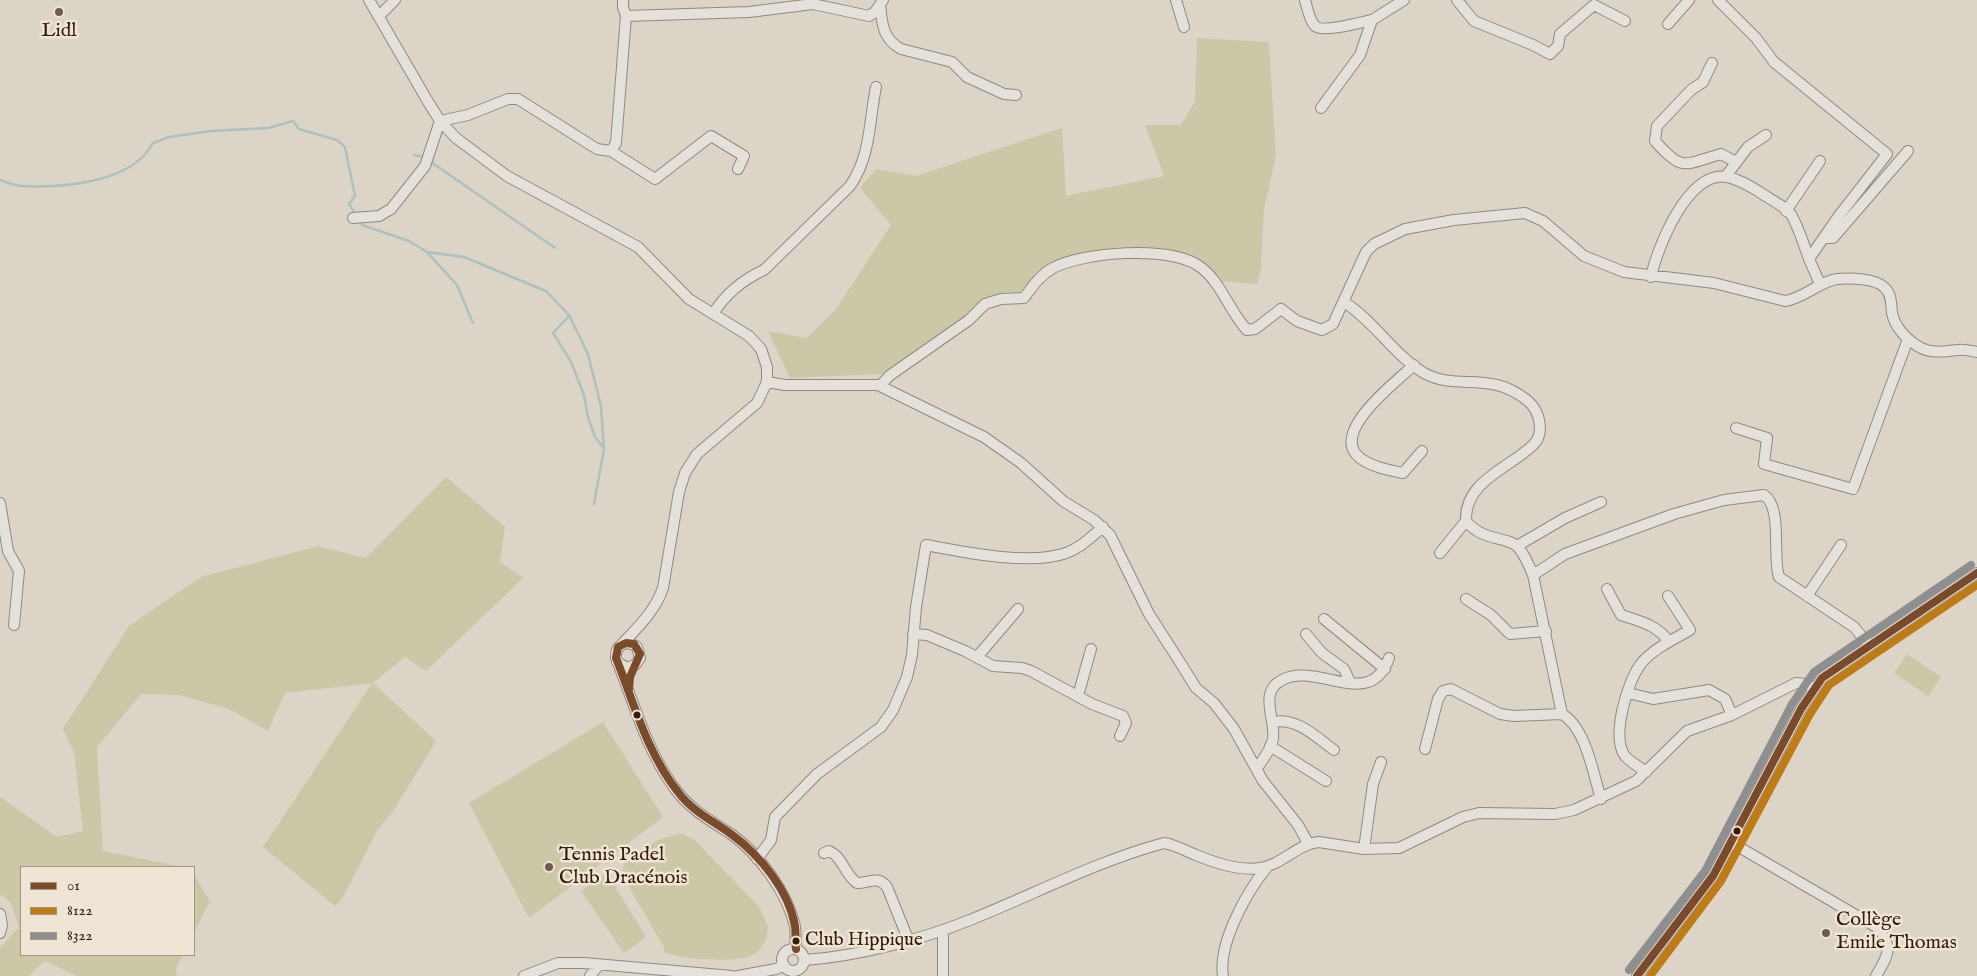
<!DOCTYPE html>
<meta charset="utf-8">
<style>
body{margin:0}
#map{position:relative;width:1977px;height:976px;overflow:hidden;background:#dcd4c7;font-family:"IM FELL English",serif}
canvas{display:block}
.legend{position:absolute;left:20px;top:866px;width:175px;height:90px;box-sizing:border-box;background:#eee5d5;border:1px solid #a49484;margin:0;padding:6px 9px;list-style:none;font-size:15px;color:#361b0b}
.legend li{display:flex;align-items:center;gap:10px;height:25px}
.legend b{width:25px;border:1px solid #a49484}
</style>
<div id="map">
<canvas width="1977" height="976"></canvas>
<ul class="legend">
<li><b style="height:6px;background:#7a4b2a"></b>01</li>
<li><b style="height:6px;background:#bf7c16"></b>8122</li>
<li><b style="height:6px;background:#8e8f91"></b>8322</li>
</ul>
</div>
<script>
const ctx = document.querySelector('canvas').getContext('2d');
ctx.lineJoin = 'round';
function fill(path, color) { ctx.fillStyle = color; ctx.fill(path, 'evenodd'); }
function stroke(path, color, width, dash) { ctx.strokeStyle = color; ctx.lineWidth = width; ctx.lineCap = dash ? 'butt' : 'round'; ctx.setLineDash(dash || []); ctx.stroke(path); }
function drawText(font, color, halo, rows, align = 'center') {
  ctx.font = font + ' "IM FELL English",serif'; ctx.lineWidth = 5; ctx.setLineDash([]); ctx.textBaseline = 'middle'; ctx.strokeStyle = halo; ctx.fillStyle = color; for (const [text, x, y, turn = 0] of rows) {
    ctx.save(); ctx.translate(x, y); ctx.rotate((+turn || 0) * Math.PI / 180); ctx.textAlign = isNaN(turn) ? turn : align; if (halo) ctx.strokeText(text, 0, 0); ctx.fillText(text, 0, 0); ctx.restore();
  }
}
fill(new Path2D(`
 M1197,38L1269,42L1276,156L1264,209L1261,269L1257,284L1218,281L1196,260L1133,249L1070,256L1038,270L1020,292H1007L983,298L965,316L882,374L790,378L768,331L807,338L836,309L891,225L860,188L876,169L916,176L1062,128L1066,196L1164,176L1145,125H1181L1195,102Z
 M446,477L505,527L500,562L523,578L426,671L405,657L373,683L436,741L394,810L378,829L342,899L335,906L263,847L372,683L285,693L268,731L229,709L179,695L141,694L97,747L103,851L182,867H21V955H183L176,968L177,976H77L45,961L28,976H0V948L19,927L11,903L0,894V797L57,837L83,831L74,752L63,729L129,626L201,577L318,546L366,558Z
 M1907,654L1941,677L1928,696L1894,673Z
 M603,722L663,817L529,918L469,803Z
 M682,834L695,840L760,908L768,927L766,940C762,946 758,953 750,956C734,963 680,959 664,952V947L622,875L624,862C642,849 659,836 682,834Z
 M607,873L646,937L624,953L581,891Z
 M194,875L210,901L194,933Z`), '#cbc7a7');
stroke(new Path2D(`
 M414,155L424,157
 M431,162L555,248
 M0,180C7,182 15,186 22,186C63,188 132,183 153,143L169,137L211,131L268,128L293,121L299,129L337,140L345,147L355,196L349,204L356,215
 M360,221L362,225L409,241L427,252L457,285L473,323
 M427,252L464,257L546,291L569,315L588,354L601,406L604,449L594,504
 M569,316L553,333L571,362L584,395L588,417L595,437L603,447`), '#aec0bf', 2.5);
const minor = new Path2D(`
 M369,0L427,100L440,121L456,138L507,176L638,247L689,299L749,336L761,349L767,367V382L757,403L697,454L685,473L679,492L663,588C655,611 639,626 622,644
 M623,0V7L626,16
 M1176,0L1184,27
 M1305,0C1307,7 1309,20 1315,26C1322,33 1362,22 1372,20
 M1457,0L1474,21L1533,45L1550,54L1558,46L1560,34L1594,5L1625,21
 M1718,0L1756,38L1774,62L1887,154L1838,217L1809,259L1820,284
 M880,5C882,24 883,39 901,49L952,62L967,77L1004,94L1016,95
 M379,16L395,0
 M1668,24L1689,0
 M1712,63L1703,82L1691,90L1657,126L1655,141C1683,173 1684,164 1721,154L1736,162
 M1321,108L1360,55L1372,20L1404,0
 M440,121L468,115L508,99H518L597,149L611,151L616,143L626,16L749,12L813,4L869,16L875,12L883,0
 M611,151L655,179L711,136L744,156L738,169
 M1726,176L1748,147L1766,135
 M1786,211L1820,161
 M353,218L379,216L391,209L425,166L440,121
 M1824,238H1833L1908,151
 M1651,277C1657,248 1688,170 1727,177C1738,179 1748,185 1758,191C1767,198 1786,206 1792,216C1799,229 1804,245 1809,259
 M1344,302C1374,321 1394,355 1424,373C1458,392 1489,369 1528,401C1540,411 1545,434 1533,445C1510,468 1464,481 1466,521C1483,542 1507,536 1518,547C1525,555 1529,565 1533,575L1562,714C1586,728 1593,773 1601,799
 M713,314C726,293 742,280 764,270L850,186C871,156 869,121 876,87
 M1414,365C1396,382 1328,433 1360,458C1372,467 1389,470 1403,473L1422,451
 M767,382L785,385H878L984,437L1021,463L1063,501L1094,520L1110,535L1149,614L1183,667L1196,688L1214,703L1234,729L1263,781L1298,825L1308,843
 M880,386L889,376L969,320L985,304L1001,299L1024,298C1032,287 1040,275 1053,268C1084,252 1169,245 1199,266C1221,281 1229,311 1247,330L1255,329L1281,309L1297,321L1322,330L1333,324L1366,252L1374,244L1405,229L1454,220L1525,213L1543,221L1584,256L1624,272L1714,283L1785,301C1805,298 1818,282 1837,279C1850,278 1876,278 1885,288C1892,295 1891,305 1892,313C1895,328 1908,341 1921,348C1934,354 1945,351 1958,350C1964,349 1971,351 1977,352
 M1736,428L1767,438L1764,464L1853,489L1908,339
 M0,503L8,551L19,571L14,625
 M1517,546L1565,518L1601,502
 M1440,553L1466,521
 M1533,575L1565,554L1674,514L1724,500L1764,495C1783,508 1772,556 1779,577L1854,627L1869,645
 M1607,589L1621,615C1639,621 1658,625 1669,642
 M1807,596L1841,545
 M1466,599L1491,615L1510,634L1546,631
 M1324,619L1385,669
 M913,634L927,635L965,651L993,666L1022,668L1031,671L1092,704L1123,716L1126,723L1120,736
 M1306,634L1322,653L1344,669L1350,682
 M977,657L1018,609
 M617,662L627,668L635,665L640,658L637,647C626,639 615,645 616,658C633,700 646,749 673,786C688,808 709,820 731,834C759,854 787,892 795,926C796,934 795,942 796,949
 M1628,693L1653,699L1709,690L1725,699L1732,715
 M1078,696L1091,649
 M1273,722C1297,717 1316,737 1334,750
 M1270,746L1326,781
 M1425,749L1438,699L1443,691L1451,689L1500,714L1514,716L1562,714
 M1257,768C1263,759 1271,750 1273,739C1276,719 1258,692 1282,680C1317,661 1370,712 1389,658
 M1646,772C1640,767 1630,762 1625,756C1611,737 1627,683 1640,665C1651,650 1674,639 1690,630L1668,596
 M1732,843L1878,928C1894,948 1888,955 1876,976
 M1364,849L1373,784L1381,762
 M824,853L829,851C843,857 844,874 857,883C869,883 878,875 887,887L908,939
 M757,859L771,840L775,817L817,774L881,727L893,710L907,677L912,655L916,607L926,545C963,552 1030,566 1066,553C1081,548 1091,537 1103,527
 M0,914L2,925L0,933
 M782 960a11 11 0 1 1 22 0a11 11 0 1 1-22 0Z
 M805,960C859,956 920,940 970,920C1035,894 1097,861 1164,843C1176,845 1186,851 1196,855C1215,863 1240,871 1260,868C1282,865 1297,844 1319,842L1364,849L1399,848L1463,817L1479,813L1555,814L1574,810L1636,781L1687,731L1732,715L1796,683L1806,684L1813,688
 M524,976L558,963H584L732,976
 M590,976L599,965
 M738,976L776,969L784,965
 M943,976V930
 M1223,976C1218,943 1247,891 1268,866
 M1637,976L1713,876L1801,709L1822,678L1977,573`);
stroke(minor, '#918980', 12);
stroke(minor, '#e4e1da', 10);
stroke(new Path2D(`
 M629,689L630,677L640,654L634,644L626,643L618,647L616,658C634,703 647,753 678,792C692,811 713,821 731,834C760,855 789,891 795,926C796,934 795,942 796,949
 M1637,976L1713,876L1801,709L1822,678L1977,573`), '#7a4b2a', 8);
stroke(new Path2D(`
 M1650,976L1721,881L1810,714L1829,685L1977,585`), '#bf7c16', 8);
stroke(new Path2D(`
 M1629,970L1705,871L1792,704L1814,672L1971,565`), '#8e8f91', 8);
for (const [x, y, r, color] of [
 [59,12,5,"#705c4d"],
 [637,715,4.5,"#361b0b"],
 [1737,831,4.5,"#361b0b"],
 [549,867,5,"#705c4d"],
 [1826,933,5,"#705c4d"],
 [796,941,4.5,"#361b0b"]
]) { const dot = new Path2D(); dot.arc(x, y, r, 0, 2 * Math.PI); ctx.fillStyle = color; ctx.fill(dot); stroke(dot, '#eee5d5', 2); }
drawText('19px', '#361b0b', '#eee5d5', [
 ["Club Hippique",805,941]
], 'left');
drawText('20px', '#361b0b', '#eee5d5', [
 ["Lidl",59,32,"center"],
 ["Tennis Padel",559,856],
 ["Club Dracénois",559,879],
 ["Collège",1836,921],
 ["Emile Thomas",1836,944]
], 'left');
</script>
